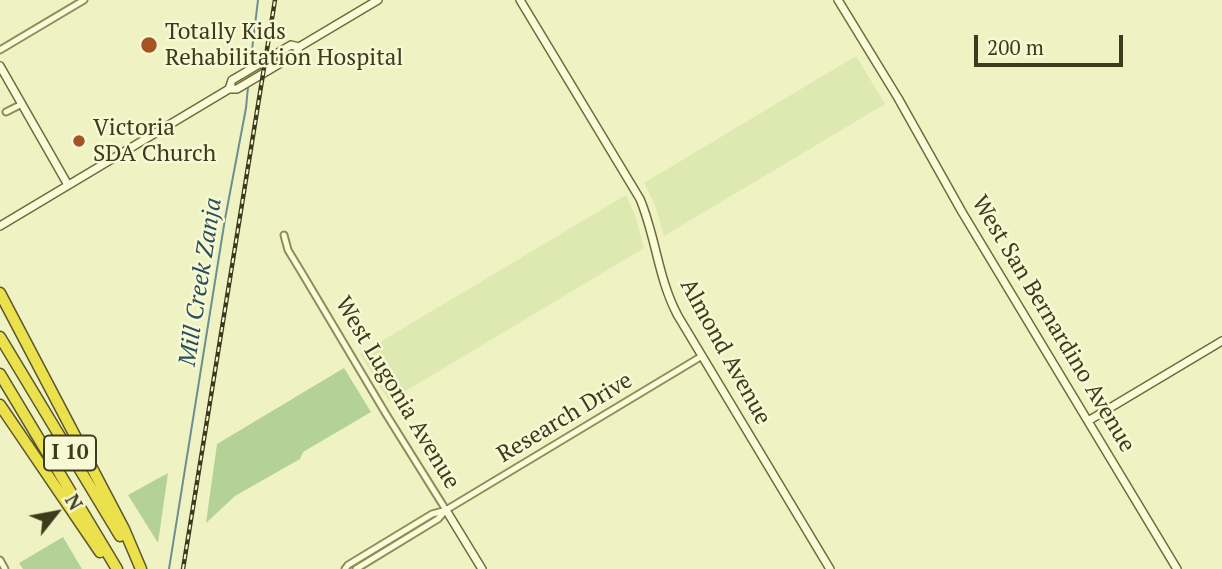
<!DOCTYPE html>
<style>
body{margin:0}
#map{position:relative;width:1222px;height:569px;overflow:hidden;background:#eff3c3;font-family:"PT Serif",serif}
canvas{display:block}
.north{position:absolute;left:21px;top:478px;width:70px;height:70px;-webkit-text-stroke:5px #f6f9d4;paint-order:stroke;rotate:59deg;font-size:19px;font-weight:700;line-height:28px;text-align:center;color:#3e3a1d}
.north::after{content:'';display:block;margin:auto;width:24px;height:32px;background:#3e3a1d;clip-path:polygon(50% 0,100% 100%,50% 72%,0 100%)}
.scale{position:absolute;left:974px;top:35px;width:149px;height:32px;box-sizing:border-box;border:4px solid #3e3a1d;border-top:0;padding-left:9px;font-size:21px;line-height:24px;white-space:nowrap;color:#3e3a1d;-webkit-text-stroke:5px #f6f9d4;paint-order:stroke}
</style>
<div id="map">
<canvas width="1222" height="569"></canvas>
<div class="north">N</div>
<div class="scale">200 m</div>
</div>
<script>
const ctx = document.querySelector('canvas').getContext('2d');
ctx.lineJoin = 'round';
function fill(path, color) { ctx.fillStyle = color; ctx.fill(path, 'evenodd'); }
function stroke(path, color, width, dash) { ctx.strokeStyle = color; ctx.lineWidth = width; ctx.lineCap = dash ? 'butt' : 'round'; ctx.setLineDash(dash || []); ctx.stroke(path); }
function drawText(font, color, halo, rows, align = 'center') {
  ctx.font = font + ' "PT Serif",serif'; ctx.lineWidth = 5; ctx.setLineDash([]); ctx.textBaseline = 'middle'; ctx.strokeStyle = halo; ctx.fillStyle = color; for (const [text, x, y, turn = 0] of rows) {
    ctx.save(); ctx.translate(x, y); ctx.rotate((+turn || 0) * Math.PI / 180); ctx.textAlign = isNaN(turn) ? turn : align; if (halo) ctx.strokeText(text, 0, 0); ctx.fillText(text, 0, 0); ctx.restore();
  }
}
fill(new Path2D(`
 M856,56L885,104L664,236L655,205L644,183Z
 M626,195L636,217L644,248L389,401L360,354Z`), '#dde9b0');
fill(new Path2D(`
 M344,368L371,412L303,452L300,459L235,496L206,523L217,444Z
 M168,473L158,543L128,495Z
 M63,537L82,569H23L19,563Z`), '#b4d296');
stroke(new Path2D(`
 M250,67L258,0
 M169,569L225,219L246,108L248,87`), '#6b8f95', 2);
const street = new Path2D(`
 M0,50L84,0
 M6,112L22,104
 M284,235L288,250L302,273L386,414L446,510
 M0,560L5,569
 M345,569L348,565L432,514L443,511
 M356,569L438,519L446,510L702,356`);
const secondary = new Path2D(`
 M520,0L640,199C656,237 658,279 678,316L830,569
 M838,0L898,98L962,212L1177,569
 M0,66L68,185
 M229,89L232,80L239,76L291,45L299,47
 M0,226L229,89H237L296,54L299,47L378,0
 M1088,421L1222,341
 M446,510L482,569`);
const highway = new Path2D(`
 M0,293L124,529L141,569
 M0,337L120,536
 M0,374L117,569
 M0,405L100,552`);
stroke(street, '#908b58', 9);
stroke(secondary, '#716b3b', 10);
stroke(highway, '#5d562c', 13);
stroke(street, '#f9fcd8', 5);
stroke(secondary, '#f9fcd8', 7);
stroke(highway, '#eae14c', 10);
const rail = new Path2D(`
 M183,569L275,0`);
stroke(rail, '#3e3a1d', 4.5);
stroke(rail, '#f6f9d4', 2, [5]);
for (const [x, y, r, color] of [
 [149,45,9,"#a55321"],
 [79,141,7,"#a55321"]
]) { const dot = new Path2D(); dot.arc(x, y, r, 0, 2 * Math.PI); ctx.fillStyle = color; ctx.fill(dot); stroke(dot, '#f6f9d4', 2.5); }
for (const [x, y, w] of [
 [70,453,52]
]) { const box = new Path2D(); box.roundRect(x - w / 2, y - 17.5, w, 35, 5); ctx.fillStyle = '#f6f9d4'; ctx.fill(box); stroke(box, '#3e3a1d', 2); }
drawText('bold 21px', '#3e3a1d', null, [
 ["I 10",70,453]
]);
drawText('23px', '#3e3a1d', '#f6f9d4', [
 ["Totally Kids",165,32],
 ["Rehabilitation Hospital",165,58],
 ["Victoria",93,128],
 ["SDA Church",93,154]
], 'left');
drawText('23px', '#3e3a1d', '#f6f9d4', [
 ["West San Bernardino Avenue",1053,324,59],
 ["Almond Avenue",725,352,61],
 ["West Lugonia Avenue",397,393,59],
 ["Research Drive",565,418,-31]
]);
drawText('italic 24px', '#2b4f5f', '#f6f9d4', [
 ["Mill Creek Zanja",201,282,-81]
]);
</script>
